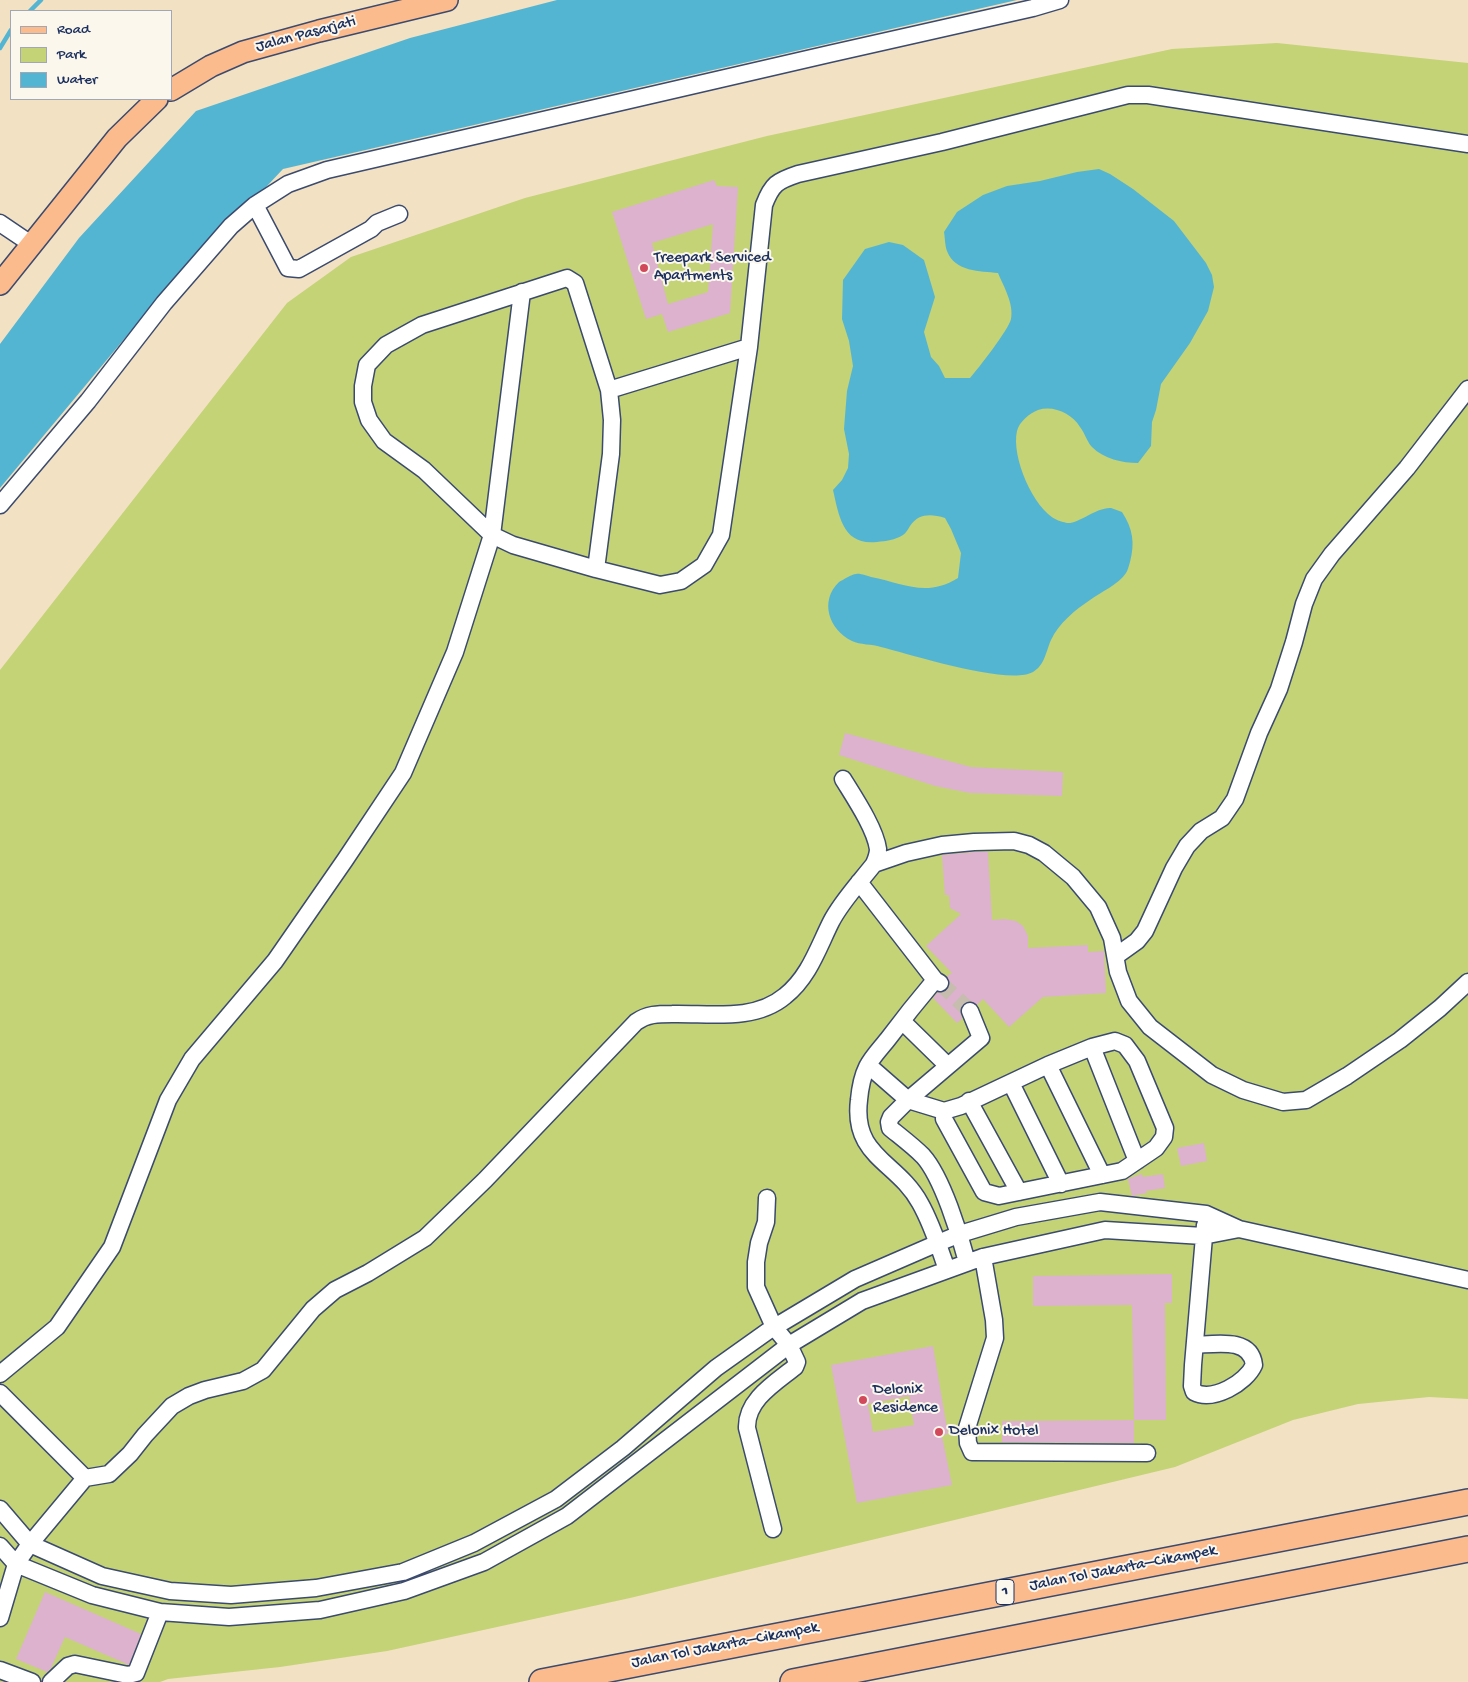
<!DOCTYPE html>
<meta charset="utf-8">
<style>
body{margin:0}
#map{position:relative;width:1468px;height:1682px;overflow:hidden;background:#f2e1c3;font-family:"Gochi Hand",sans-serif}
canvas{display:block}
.legend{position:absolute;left:10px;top:10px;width:162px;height:90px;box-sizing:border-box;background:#fbf7ec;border:1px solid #a1a7b3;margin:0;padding:6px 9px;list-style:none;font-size:15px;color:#1b2f5e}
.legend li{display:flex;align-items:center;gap:10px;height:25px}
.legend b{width:25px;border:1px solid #a1a7b3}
</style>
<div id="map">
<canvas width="1468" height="1682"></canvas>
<ul class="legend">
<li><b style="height:6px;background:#fbbb8d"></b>Road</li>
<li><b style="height:14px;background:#c3d376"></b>Park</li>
<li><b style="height:14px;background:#54b5d3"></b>Water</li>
</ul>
</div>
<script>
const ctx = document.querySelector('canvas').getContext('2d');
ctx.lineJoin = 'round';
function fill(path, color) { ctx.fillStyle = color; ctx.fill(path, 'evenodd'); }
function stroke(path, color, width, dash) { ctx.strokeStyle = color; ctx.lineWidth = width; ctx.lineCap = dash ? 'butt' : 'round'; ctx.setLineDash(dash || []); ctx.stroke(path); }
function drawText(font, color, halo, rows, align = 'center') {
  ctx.font = font + ' "Gochi Hand",sans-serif'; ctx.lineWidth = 4; ctx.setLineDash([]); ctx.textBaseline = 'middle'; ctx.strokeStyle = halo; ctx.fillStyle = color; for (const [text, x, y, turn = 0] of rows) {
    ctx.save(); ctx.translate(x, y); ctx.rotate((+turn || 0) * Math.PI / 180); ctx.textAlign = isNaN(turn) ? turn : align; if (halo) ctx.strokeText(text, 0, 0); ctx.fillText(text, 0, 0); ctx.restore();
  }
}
fill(new Path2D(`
 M1277,43L1468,63V1399L1429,1397L1358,1404L1293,1420L1175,1467L630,1598L387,1651L280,1667L168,1679L160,1682H0V670L287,303L351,257L525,198L767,136L1172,49Z`), '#c3d376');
fill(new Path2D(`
 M557,0H1017L283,169L130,332L0,488V344L79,238L196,111L410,38Z
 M1099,169L1110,174L1133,189L1174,221L1206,263L1212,275L1214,287L1208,311L1190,343L1161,384L1156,410L1152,422L1151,446L1138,463C1122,463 1104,459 1092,447C1087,442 1085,433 1080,427C1072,414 1054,405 1038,410C1030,413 1019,422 1017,431C1011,456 1033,509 1057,520C1060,521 1066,523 1068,523C1080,523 1097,507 1111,508C1115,509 1118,511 1122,512C1133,529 1135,543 1130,562C1129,565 1128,570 1126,573C1119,584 1101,592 1090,600C1075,610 1059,623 1051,640C1046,651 1045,665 1033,672C1008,686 910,654 881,647C872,644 860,645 852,641C829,630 819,601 839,582C843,580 852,574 856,574C860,573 867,576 871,577C903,583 926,598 958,578L961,553L951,529L945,518C931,514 919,513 910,526C908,529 906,533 903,535C895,540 886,541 877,542C843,546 839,516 833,490L842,480L848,468L849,454L844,429L845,416L847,391L853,366L849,341L842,319L843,280L865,249L889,242L903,245L924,260L935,297L924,332L931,357L939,366L945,378H970C978,369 1009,329 1011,319C1014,304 1004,287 998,273C980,271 955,272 947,251C945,246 945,238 944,232L957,212L983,195L1007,186L1040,181L1077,172Z`), '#54b5d3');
stroke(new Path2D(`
 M30,11L41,0
 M0,48L11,30`), '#54b5d3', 4.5);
fill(new Path2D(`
 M714,180L717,186L738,187L730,313L668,332L662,314L646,319L612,212ZM713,224L708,292L668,304L652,243Z
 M845,733L971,767L1063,772L1062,796L970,793L935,786L839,755Z
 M975,852H988L992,920L1005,919L1016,921L1023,926L1028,936V948L1088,945V952L1104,951L1106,993L1043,997L1009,1027L983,999L977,1005L971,1001L962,1005L960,1010L962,1019L957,1023L933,998L938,992H944L948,989L950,983L947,976L952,973L926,946L961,914L950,908L949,895H945L942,855Z
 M1204,1143L1207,1161L1181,1166L1177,1148Z
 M1142,1174L1143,1177L1163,1174L1165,1188L1146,1191L1147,1193L1132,1196L1128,1179Z
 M1172,1274V1303H1165L1166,1420H1134L1132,1305L1033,1306V1276Z
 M933,1346L948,1434L942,1436L952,1485L857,1503L831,1365ZM909,1396L914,1425L873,1432L868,1404Z
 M1134,1420V1443L1002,1442V1421Z
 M45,1592L141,1634L129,1665L65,1637L51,1668L47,1672L16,1659Z`), '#ddb2cf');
stroke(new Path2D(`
 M940,983L970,1011`), '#c7bdaf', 16, [16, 8]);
const minor = new Path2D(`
 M255,205L288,268L299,269L371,229L377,223L399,214
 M0,223L31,244
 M609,390L749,347
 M0,505L88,401L164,303L231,226L255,205L288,184L327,170L829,54L1033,8L1060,0
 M596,569L611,454L612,420L609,390L575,283L567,278L422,325L386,345L367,365L363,386V402L369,420L384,441L424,470L492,535L513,545L596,569L660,585L681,581L704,565L721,535L749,347L764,205C772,184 777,181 798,174L942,142L1128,95H1148L1468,144
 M874,864L906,853L942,845L974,842L1014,841L1029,845L1044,853L1073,877L1098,907L1112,938L1118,972L1129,1001L1150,1027L1212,1075L1243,1090L1283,1102L1306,1100L1347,1076L1400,1040L1440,1008L1468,982
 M859,882L935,980L940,983
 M1116,956L1137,941L1145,931L1174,868L1187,846L1201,831L1222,818L1235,799L1259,733L1279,689L1294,642L1304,604L1314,579L1332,554L1407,468L1468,389
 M935,980C919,999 903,1019 888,1039C881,1048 872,1057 867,1067C862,1077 860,1089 859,1100C852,1157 897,1161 920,1203C932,1224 939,1247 947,1270
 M902,1021L948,1066
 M1092,1047L1137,1161
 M868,1065L908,1100L944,1111L961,1106L1048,1065L1092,1047L1115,1041L1125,1045L1137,1061L1165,1128L1164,1137L1156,1148L1122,1171L999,1196L984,1192L944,1119V1111
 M1048,1065L1102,1175
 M1011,1083L1061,1184
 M969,1101L1019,1192
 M767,1198L766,1222L759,1243L756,1262V1287L774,1327L789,1345L797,1362L795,1367C775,1383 746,1400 747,1428L773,1529
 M983,1257L994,1320L995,1338L967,1428L968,1443L972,1452L1147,1453
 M967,1262C960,1235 942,1177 923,1156C913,1146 901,1137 890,1128L889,1122L891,1117L908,1100L981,1038L970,1011
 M1195,1345C1216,1344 1251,1337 1254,1365C1246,1383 1213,1402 1194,1392L1192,1386L1193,1365L1205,1225
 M0,1374L57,1327L112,1247L168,1100L192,1059L275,961L345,860L403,773L455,652L492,535L522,292
 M0,1393L85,1478L109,1474L130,1454L145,1435L172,1406L189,1396L205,1390L243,1381L263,1370L313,1309L335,1290L368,1273L425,1238L485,1180L636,1022C647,1014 658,1014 672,1014C709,1013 754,1022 785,996C809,977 818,948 831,922C841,902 860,882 874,864C876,859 878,855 878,849C875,828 854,797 843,779
 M0,1509L30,1544L102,1576L170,1591L231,1595L316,1588L403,1572L474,1543L556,1499L623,1448L716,1368L768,1331L855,1279L938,1243L960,1234L1016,1217L1100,1202L1206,1214L1239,1229L1468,1280
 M0,1546L16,1564L92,1595L160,1612L229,1617L320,1610L404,1591L484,1562L567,1516L789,1345L862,1301L983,1257L1105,1230L1203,1236L1239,1229
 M0,1618L16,1564L30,1544L85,1478
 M0,1670L32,1682
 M51,1682L68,1666L75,1664L128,1675L136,1673L160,1612`);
const major = new Path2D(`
 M171,90L211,66L243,52L319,31L447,0
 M0,284L117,138L157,99`);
const highway = new Path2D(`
 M542,1682L1468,1502
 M793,1682L1468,1549`);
stroke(minor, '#3b4a6d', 19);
stroke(major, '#3b4a6d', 24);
stroke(highway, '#3b4a6d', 28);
stroke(minor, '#fff', 16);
stroke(major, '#fbbb8d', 21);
stroke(highway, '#fbbb8d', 25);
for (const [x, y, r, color] of [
 [644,268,5,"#d1495b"],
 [863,1400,5,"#d1495b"],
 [939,1432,5,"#d1495b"]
]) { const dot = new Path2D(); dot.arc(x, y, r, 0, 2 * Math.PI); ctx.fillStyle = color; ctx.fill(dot); stroke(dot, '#fbf7ec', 2); }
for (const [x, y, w] of [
 [1005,1592,18]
]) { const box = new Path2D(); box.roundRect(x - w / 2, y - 12.5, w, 25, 4); ctx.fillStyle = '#fbf7ec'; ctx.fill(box); stroke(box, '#1b2f5e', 1); }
drawText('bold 15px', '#1b2f5e', null, [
 ["1",1005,1592]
]);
drawText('16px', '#1b2f5e', '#fbf7ec', [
 ["Jalan Pasarjati",306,35,-15],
 ["Jalan Tol Jakarta–Cikampek",1123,1569,-11],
 ["Jalan Tol Jakarta–Cikampek",725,1646,-11]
]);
drawText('16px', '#1b2f5e', '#fbf7ec', [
 ["Treepark Serviced",654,259],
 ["Apartments",654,277],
 ["Delonix",873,1391],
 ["Residence",873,1409],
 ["Delonix Hotel",949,1432]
], 'left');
</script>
